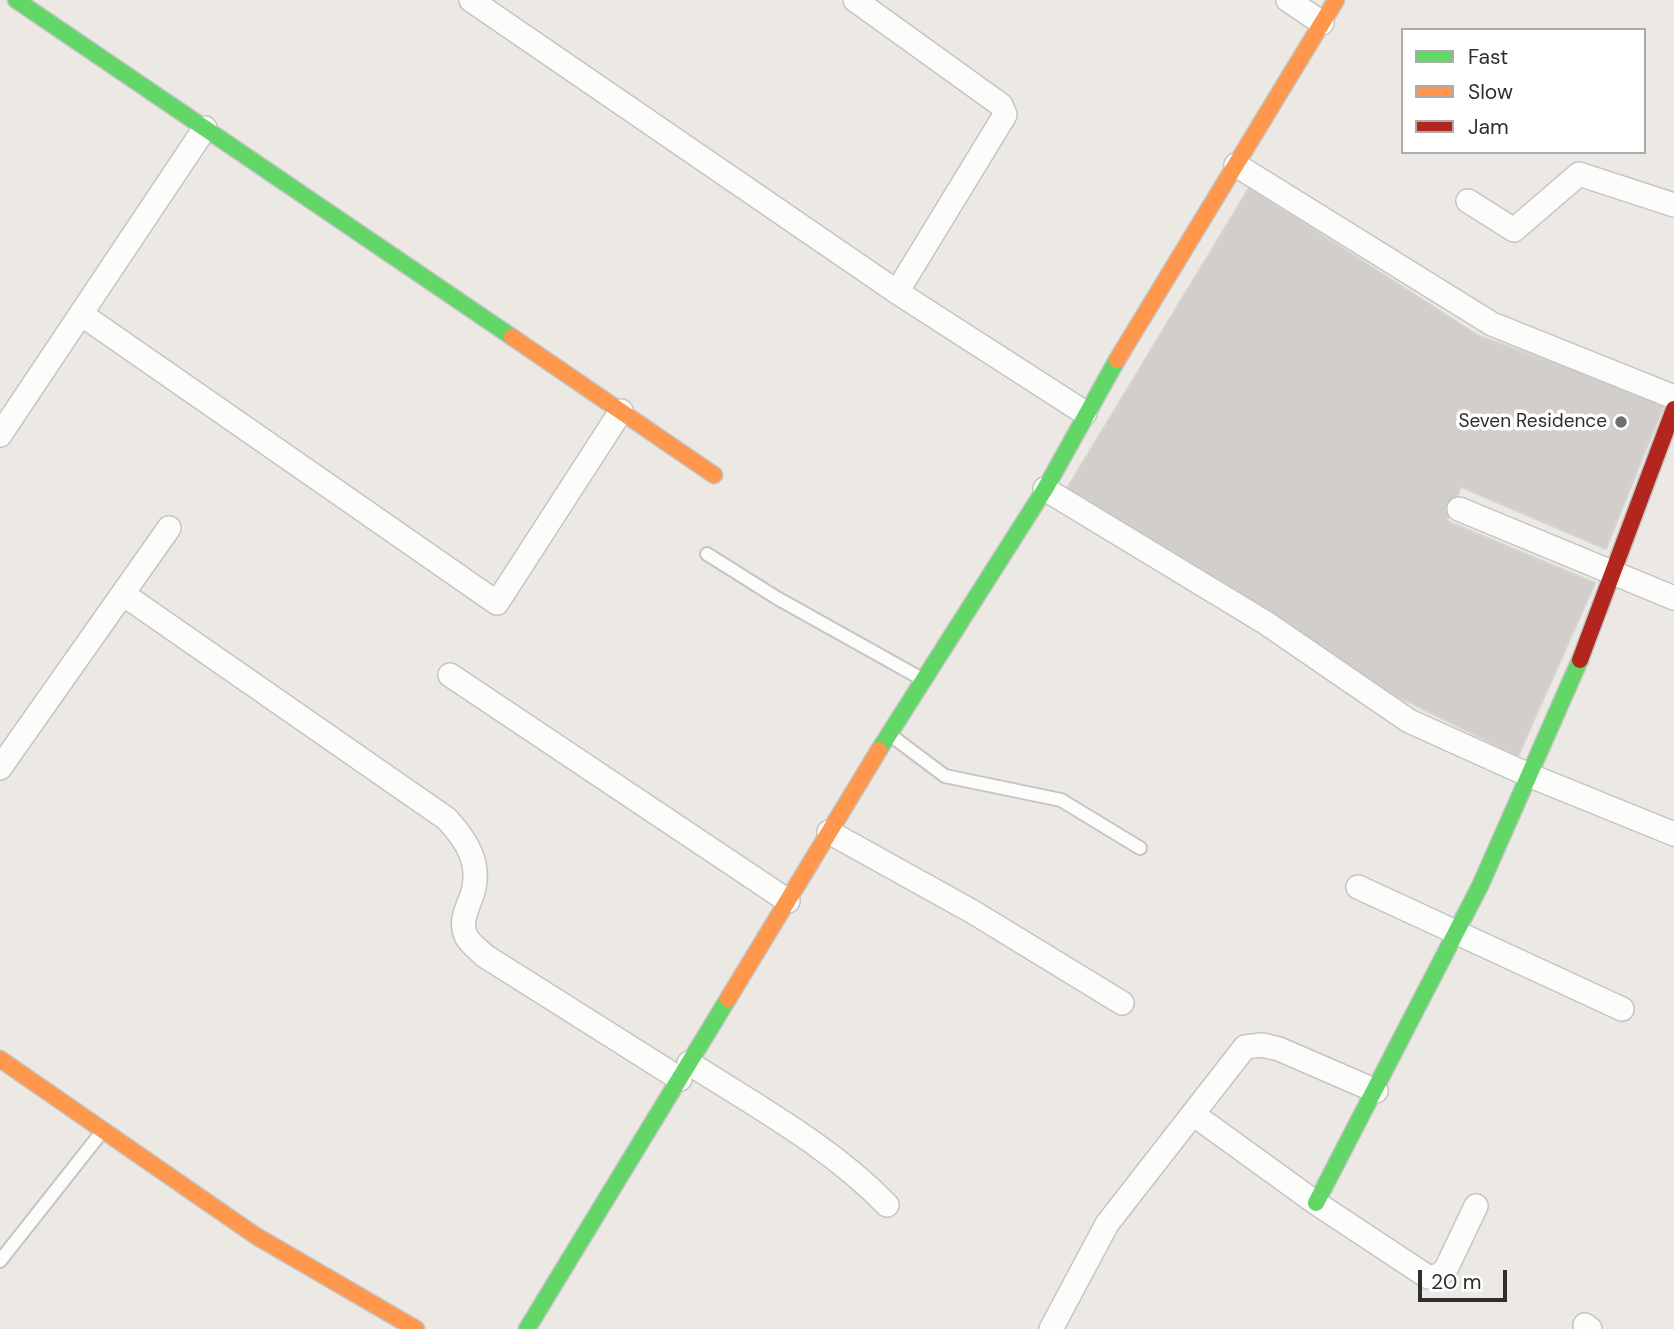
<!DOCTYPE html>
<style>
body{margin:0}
#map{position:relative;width:1674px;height:1329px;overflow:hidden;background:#ece8e4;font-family:"DM Sans",sans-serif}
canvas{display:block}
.legend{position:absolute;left:1401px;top:28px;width:245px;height:126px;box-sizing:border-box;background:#fff;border:2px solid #ababab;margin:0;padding:9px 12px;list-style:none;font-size:21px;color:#2e2e2e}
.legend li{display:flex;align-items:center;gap:14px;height:35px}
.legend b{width:35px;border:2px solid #ababab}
.scale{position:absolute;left:1418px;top:1270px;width:89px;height:32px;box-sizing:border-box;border:4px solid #2e2e2e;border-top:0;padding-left:9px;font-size:21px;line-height:24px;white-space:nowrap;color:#2e2e2e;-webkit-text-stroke:5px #fff;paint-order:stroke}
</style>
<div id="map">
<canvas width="1674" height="1329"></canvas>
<ul class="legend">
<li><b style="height:9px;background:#63d668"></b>Fast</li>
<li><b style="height:9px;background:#ff974d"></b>Slow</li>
<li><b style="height:9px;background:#b3261e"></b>Jam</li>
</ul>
<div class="scale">20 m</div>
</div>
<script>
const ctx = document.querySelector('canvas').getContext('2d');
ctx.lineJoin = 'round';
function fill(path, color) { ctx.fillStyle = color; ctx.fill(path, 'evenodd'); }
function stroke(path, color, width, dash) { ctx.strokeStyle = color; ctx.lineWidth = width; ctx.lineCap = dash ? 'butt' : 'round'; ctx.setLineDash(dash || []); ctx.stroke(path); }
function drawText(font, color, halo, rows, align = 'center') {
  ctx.font = font + ' "DM Sans",sans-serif'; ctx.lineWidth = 7; ctx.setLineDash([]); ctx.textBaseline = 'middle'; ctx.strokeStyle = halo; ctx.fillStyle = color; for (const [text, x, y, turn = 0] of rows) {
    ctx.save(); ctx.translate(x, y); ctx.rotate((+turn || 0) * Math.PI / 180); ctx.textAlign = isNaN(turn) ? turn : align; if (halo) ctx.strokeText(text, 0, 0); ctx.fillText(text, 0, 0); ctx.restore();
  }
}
const building = new Path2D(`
 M1249,188L1479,336L1665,402L1606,549L1461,487L1447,521L1595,583L1518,756L1354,675L1220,581L1066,490Z`);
fill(building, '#d1cecb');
stroke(building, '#d7d4d0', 2);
const lane = new Path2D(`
 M707,554L777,598L922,679
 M889,734L945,776L1061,800L1140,848
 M0,1261L101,1133`);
const street = new Path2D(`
 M471,0L897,292L1085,413
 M855,0L1001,105L1005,115L897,292
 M1288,0L1322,23
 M1236,165L1492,324L1674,397
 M1468,201L1514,230L1579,174L1674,205
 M81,314L497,603L621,411
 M0,435L205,128
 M1045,489L1266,623L1409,721L1531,776L1674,834
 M1459,509L1674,598
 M123,594L447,819C468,842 483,866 471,898C466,911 460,922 466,936C469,943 479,950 485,956L680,1079
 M450,675L788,901
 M0,768L169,528
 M829,832L973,912L1122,1003
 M1358,887L1622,1009
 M689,1063C756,1106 831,1147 887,1205
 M1193,1114L1316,1203L1428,1277L1438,1276L1446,1269L1476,1206
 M1585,1325L1590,1329
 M1051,1329L1107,1224L1245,1047L1262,1045L1279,1049L1376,1091`);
const fast = new Path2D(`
 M16,0L512,337
 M879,750L1045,489L1117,360
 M1316,1203L1480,886L1580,660
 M527,1329L728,999`);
const slow = new Path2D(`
 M512,337L714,475
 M1117,360L1336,0
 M728,999L879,750
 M0,1059L256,1236L416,1329`);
const jam = new Path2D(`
 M1580,660L1674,409`);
stroke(lane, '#c5c4c5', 16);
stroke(street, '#c5c4c5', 26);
stroke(fast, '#c5c4c5', 19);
stroke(slow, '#c5c4c5', 19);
stroke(jam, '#c5c4c5', 19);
stroke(lane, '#fcfcfb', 12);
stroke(street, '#fcfcfb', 23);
stroke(fast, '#63d668', 16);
stroke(slow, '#ff974d', 16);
stroke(jam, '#b3261e', 16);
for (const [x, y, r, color] of [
 [1621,422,7,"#706f6e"]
]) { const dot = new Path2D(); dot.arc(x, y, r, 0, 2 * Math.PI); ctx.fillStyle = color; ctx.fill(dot); stroke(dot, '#fff', 2.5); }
drawText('19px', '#2e2e2e', '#fff', [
 ["Seven Residence",1607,422]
], 'right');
</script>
